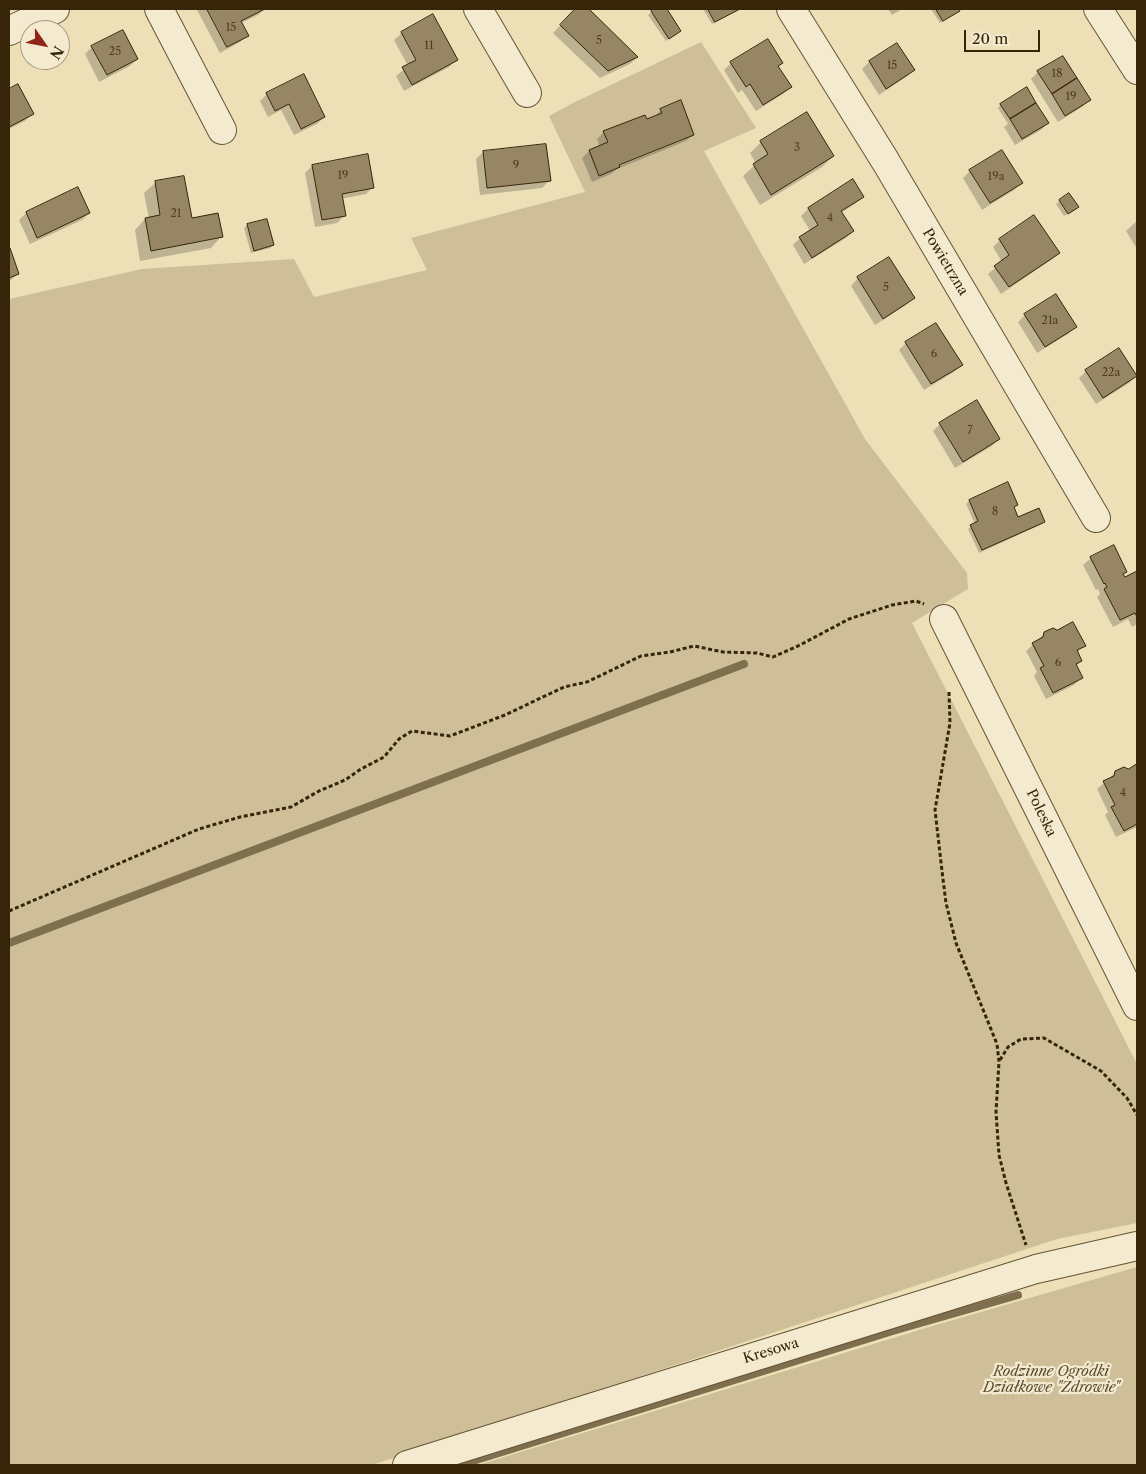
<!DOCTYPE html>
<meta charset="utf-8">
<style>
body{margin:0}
#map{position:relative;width:1146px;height:1474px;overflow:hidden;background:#eddfb6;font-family:"Libre Caslon Text",serif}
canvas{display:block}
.frame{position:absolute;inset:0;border:10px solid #37250a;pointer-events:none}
.north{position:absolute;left:20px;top:20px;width:50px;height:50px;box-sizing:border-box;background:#f3ead0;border:1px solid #a89b81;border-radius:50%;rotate:123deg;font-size:14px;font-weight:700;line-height:20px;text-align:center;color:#37250a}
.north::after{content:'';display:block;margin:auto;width:18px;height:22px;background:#8f2418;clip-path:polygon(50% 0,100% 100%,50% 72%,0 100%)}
.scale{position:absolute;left:964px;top:30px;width:76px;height:22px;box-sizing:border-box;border:2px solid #37250a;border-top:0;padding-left:6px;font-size:15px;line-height:18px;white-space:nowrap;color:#37250a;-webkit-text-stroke:4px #f3ead0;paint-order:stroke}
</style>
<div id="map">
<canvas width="1146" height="1474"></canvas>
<div class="frame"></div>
<div class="north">N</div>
<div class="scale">20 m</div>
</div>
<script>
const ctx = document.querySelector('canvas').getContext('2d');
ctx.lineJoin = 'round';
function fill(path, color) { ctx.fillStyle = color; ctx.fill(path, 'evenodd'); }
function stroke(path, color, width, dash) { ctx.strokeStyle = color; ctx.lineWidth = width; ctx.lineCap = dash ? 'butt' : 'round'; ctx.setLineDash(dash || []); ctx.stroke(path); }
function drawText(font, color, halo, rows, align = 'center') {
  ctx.font = font + ' "Libre Caslon Text",serif'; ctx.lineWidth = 4.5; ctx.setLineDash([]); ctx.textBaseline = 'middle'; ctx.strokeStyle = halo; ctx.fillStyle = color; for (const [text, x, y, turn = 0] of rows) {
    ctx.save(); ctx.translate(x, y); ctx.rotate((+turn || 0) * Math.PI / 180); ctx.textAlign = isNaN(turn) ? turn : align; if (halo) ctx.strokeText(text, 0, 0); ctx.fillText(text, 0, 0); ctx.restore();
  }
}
fill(new Path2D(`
 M701,42L756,128L704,151L865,439L967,573L968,589L912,623L1137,1064V1223L1057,1239L372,1465H9V299L142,269L294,259L314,297L427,270L411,238L585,192L549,116L571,104Z
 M1137,1267V1465H478L929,1327Z`), '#cebf99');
fill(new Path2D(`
 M198,9H264L258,15L241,23L247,35L240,42L220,53L197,10Z
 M576,9H587L637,57L630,64L600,78L553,33Z
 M656,9H665L679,31L666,41L648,15Z
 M703,9H738L712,24Z
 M888,9H902L892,15Z
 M931,9H958L959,10L940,23Z
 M402,33L456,60L449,67L404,91L396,76L408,66L394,40Z
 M897,45L913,70L906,77L879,95L862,69L869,62Z
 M92,47L137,59L130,66L99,82L85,54Z
 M731,63H781L777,67L790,87L783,94L756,111L742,90L738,93L724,70Z
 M1038,72L1089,100L1082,107L1058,122L1031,79Z
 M18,85L32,114L25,121L9,129V90Z
 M267,94L324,117L317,124L294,135L281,110L268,117L260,101Z
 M1001,104L1048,123L1041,130L1015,145L1004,127L1008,124L998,108Z
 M661,110L693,134L686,141L617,169L611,174L592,182L582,158L589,151L600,147L597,139L604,132L653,118ZM686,136V139L614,168L613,166Z
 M807,114L833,156L822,167L760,205L743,176L756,164L750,153L761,142Z
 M483,152L549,181L542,188L480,195L476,159Z
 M367,155L373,187L366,194L341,199L345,215L337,223L315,227L305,173L312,166Z
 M970,171L1021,183L1014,190L982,210L963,178Z
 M183,177L191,219L221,237L211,248L140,261L135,230L145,219H149L144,193L155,183Z
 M853,181L863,197L855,204L841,213L853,231L846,238L804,264L793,245L800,238L811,232L801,216L808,209Z
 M77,189L89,213L82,220L30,244L19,220L26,213Z
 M1060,201L1074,210L1064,216L1056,204Z
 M1137,221V249L1126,231Z
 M247,225L273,245L270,248L251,253L244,228Z
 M1000,240L1058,253L1051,260L1001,294L988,274L1002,262L993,247Z
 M9,250L17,274L9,282Z
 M889,259L913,298L906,305L875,325L851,286L858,278Z
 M1025,315L1075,327L1068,334L1037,353L1018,322Z
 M936,325L961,365L954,372L924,390L899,350L906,343Z
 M1086,371L1136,376L1129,383L1096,404L1079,378Z
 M940,424L999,438L992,446L955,468L933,431Z
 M1007,484L1016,505L1013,508L1018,519L1043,522L1040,525L979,553L968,529L975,524L966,504L969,501Z
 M1091,558L1122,574L1125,579L1137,573V624L1132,627L1128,619L1113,627L1097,597L1100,594L1098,589L1096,590L1083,565Z
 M1045,633L1084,645L1077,653L1081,661L1076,666L1081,678L1074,685L1046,699L1034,676L1037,672L1026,651Z
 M1137,766V827L1116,837L1105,815L1108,812L1097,789L1116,772L1128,770Z`), '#0003');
stroke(new Path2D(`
 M9,943L744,664
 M460,1465L896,1330L1018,1295`), '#7f6f4e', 8);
const building = new Path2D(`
 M207,9H265L241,21L249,36L227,47Z
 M575,9H589L638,57L608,71L560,25Z
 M654,9H667L681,31L669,39L651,11Z
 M708,9H740L715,22Z
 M936,9H959L960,11L943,21Z
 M433,14L458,60L412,85L402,67L416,60L401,32Z
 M123,30L138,59L107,75L91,46Z
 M768,39L783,63L778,66L792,87L763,105L750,84L746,87L730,62Z
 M897,43L915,70L886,89L869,61Z
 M1063,56L1077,78L1052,94L1037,71Z
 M304,74L325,117L301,129L289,104L275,111L266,93Z
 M1077,78L1091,100L1065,116L1052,94Z
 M18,84L34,114L9,127V89Z
 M1027,87L1036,103L1010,119L1000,104Z
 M681,100L694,135L619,165L620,167L599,176L589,150L608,142L603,131L645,115L647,119L662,113L660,109Z
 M1036,103L1049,123L1022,139L1010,119Z
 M807,112L834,156L771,195L753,164L768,154L760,141Z
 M546,144L551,181L487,188L483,151Z
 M1002,150L1023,183L990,203L969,170Z
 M368,154L374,188L342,194L346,216L322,220L312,165Z
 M184,176L192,218L218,213L223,237L151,251L145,218L160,215L155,181Z
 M853,179L864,197L841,211L854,231L812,258L799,237L818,225L808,208Z
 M78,187L90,213L37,238L26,212Z
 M1069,193L1079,207L1068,214L1059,200Z
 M1034,215L1060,253L1009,287L994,266L1009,255L999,239Z
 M267,219L274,245L254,251L247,224Z
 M9,248H10L19,274L9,278Z
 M889,257L915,298L883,319L857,277Z
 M1056,294L1077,327L1045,347L1024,314Z
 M936,323L963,365L931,384L905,342Z
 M1119,348L1137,376L1103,398L1085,370Z
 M977,400L1000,439L963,462L939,423Z
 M1008,482L1018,505L1014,507L1018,517L1039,508L1045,522L982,550L970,525L978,521L969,500Z
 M1114,545L1127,572L1123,574L1125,577L1137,571V617L1135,613L1120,620L1104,589L1107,587L1105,583L1104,584L1090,557Z
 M1073,622L1086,646L1077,650L1082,661L1076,664L1083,678L1053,693L1040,668L1044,666L1032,643L1043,637L1044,632L1053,628L1057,630Z
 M1137,764V824L1124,831L1111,807L1115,805L1103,781L1114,776L1115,771L1124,767L1128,769Z`);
fill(building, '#968663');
stroke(building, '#37250a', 1);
const minor = new Path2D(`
 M159,9L222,130
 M478,9L527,93
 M791,9L886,162L1096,518
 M9,31L55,9
 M944,619L1137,1006
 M407,1465L1036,1269L1137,1246`);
const tertiary = new Path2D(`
 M1098,9L1137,70`);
stroke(minor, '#645435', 30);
stroke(tertiary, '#645435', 30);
stroke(new Path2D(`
 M949,692L950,723L935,810L942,871L946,903L956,943L997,1044L999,1062L996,1112L999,1155L1006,1183L1026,1245
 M9,911L199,829L240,817L291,807L319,791L345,780L361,769L384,757L399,739L412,731L450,736L505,715L564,687L587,682L641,656L670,652L694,646L723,652L757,653L773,657L800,645L849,619L892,605L916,601L924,604
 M1000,1060L1008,1047L1021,1039L1044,1038L1101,1071L1127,1098L1137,1115`), '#37250a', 3, [4, 2.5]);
stroke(minor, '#f3ead0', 28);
stroke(tertiary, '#f3ead0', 28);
drawText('11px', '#4f3d20', null, [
 ["15",231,28],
 ["5",599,41],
 ["11",429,46],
 ["25",115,52],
 ["15",892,66],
 ["18",1057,74],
 ["19",1071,97],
 ["3",797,148],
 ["9",516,166],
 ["19",343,176],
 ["19a",996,177],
 ["21",176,214],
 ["4",830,218],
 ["5",886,288],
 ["21a",1050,321],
 ["6",934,354],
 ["22a",1111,373],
 ["7",970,431],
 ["8",995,512],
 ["6",1058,663],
 ["4",1123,793]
]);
drawText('14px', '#37250a', '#f3ead0', [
 ["Powietrzna",945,262,59],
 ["Poleska",1041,813,64],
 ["Kresowa",771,1351,-17]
]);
drawText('italic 14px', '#5d4c2e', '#f3ead0', [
 ["Rodzinne Ogródki",1051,1372],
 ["Działkowe \"Zdrowie\"",1051,1388]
]);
</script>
